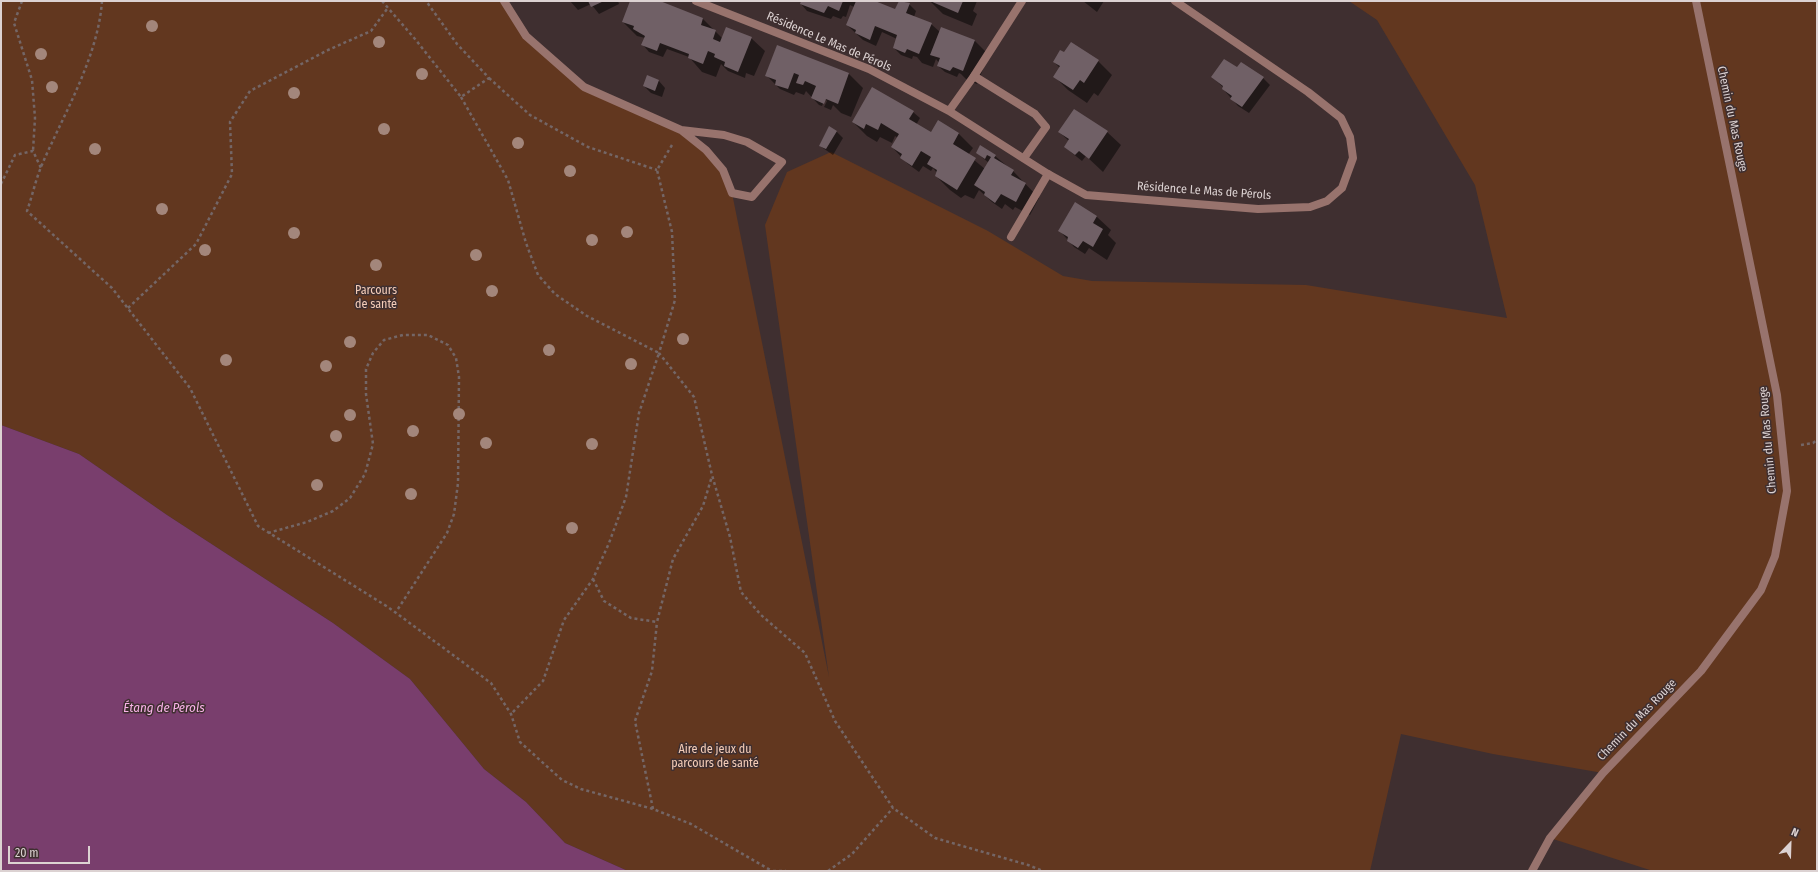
<!DOCTYPE html>
<meta charset="utf-8">
<style>
body{margin:0}
#map{position:relative;width:1818px;height:872px;overflow:hidden;background:#3f2f30;font-family:"Fira Sans Condensed",sans-serif}
canvas{display:block}
.frame{position:absolute;inset:0;border:2px solid #dcd2d2;pointer-events:none}
.north{position:absolute;left:1770px;top:824px;width:40px;height:40px;-webkit-text-stroke:3px #3f2f30;paint-order:stroke;rotate:23deg;font-size:11px;font-weight:700;line-height:16px;text-align:center;color:#dcd2d2}
.north::after{content:'';display:block;margin:auto;width:14px;height:18px;background:#dcd2d2;clip-path:polygon(50% 0,100% 100%,50% 72%,0 100%)}
.scale{position:absolute;left:8px;top:846px;width:82px;height:18px;box-sizing:border-box;border:2px solid #dcd2d2;border-top:0;padding-left:5px;font-size:12px;line-height:14px;white-space:nowrap;color:#dcd2d2;-webkit-text-stroke:3px #3f2f30;paint-order:stroke}
</style>
<div id="map">
<canvas width="1818" height="872"></canvas>
<div class="frame"></div>
<div class="north">N</div>
<div class="scale">20 m</div>
</div>
<script>
const ctx = document.querySelector('canvas').getContext('2d');
ctx.lineJoin = 'round';
function fill(path, color) { ctx.fillStyle = color; ctx.fill(path, 'evenodd'); }
function stroke(path, color, width, dash) { ctx.strokeStyle = color; ctx.lineWidth = width; ctx.lineCap = dash ? 'butt' : 'round'; ctx.setLineDash(dash || []); ctx.stroke(path); }
function drawText(font, color, halo, rows, align = 'center') {
  ctx.font = font + ' "Fira Sans Condensed",sans-serif'; ctx.lineWidth = 3; ctx.setLineDash([]); ctx.textBaseline = 'middle'; ctx.strokeStyle = halo; ctx.fillStyle = color; for (const [text, x, y, turn = 0] of rows) {
    ctx.save(); ctx.translate(x, y); ctx.rotate((+turn || 0) * Math.PI / 180); ctx.textAlign = isNaN(turn) ? turn : align; if (halo) ctx.strokeText(text, 0, 0); ctx.fillText(text, 0, 0); ctx.restore();
  }
}
fill(new Path2D(`
 M1,1H504L526,36L584,87L681,130L723,170L732,193L829,677L765,225L787,172L831,152L988,231L1063,276L1092,281L1306,285L1507,318L1475,185L1377,20L1349,1H1817V871H1653L1550,838L1603,773L1493,754L1401,734L1370,871H628L565,843L526,802L484,769L410,679L333,623L167,515L79,454L1,425Z`), '#62371f');
fill(new Path2D(`
 M1,425L79,454L167,515L333,623L410,679L484,769L526,802L565,843L628,871H1Z`), '#793e6d');
fill(new Path2D(`
 M570,1H618L619,4L599,14L591,4L578,10Z
 M631,1H658L703,19L723,39L751,38L765,51L754,76L746,73L745,78L728,71L721,64L716,77L702,72L689,57L667,49L663,57L649,52L643,45L645,38L637,36L623,22Z
 M802,1H871L896,10L900,1H902L909,4L916,11L914,17L931,24L940,32L941,28L975,41L989,55L977,84L967,80L961,74L959,73L957,77L945,72L938,66L939,63L936,59L933,67L922,63L917,57L913,56L912,59L901,55L894,48L897,39L882,32L876,46L863,40L847,25L854,7L850,5L846,17L843,16L841,19L833,16L831,19L807,11L801,4Z
 M930,1H977L973,11L977,14L972,26L943,14Z
 M1083,1H1104L1097,12Z
 M777,46L849,74L863,88L851,117L841,113L833,105L831,110L824,107L827,101L825,99L822,106L819,105L806,91L804,95L796,92L794,95L780,89L766,75Z
 M1098,61L1112,75L1098,96L1094,93L1087,103L1068,90L1055,77L1060,68L1054,62Z
 M1238,69L1263,78L1270,85L1249,113L1238,106L1223,89L1224,88L1212,77Z
 M648,77L659,81L665,88L662,97L651,93L644,86Z
 M913,112L920,118L916,125L931,133L938,122L959,134L973,148L968,155L985,169L989,163L977,153L995,156L1013,171L1039,198L1030,215L1015,207L1013,210L1005,204L1002,209L992,202L979,190L974,199L965,195L961,198L950,190L936,176L937,173L933,168L931,171L923,166L919,172L908,164L892,147L898,138L895,136L892,143L880,137L877,142L867,136L853,122Z
 M836,131L843,138L833,155L820,146Z
 M1059,132H1107L1121,145L1103,172L1086,156L1082,161L1072,153L1065,147L1069,141Z
 M1075,203L1097,217L1111,230L1108,235L1116,243L1107,260L1089,248L1085,254L1074,247L1059,230Z`), '#0007');
fill(new Path2D(`
 M588,1H604L591,7Z
 M630,1H660L703,18L701,25L716,30L713,39L720,42L726,27L752,37L738,72L724,66L725,62L714,57L715,54L708,51L703,64L688,58L689,54L660,43L657,51L641,45L645,36L633,29L634,26L622,22Z
 M801,1H843L839,11L828,6L824,13L800,4Z
 M856,1H875L895,9L899,1L910,3L906,13L932,23L919,54L907,49L905,53L893,48L897,35L875,26L870,40L855,33L856,30L846,25Z
 M930,1H963L958,13Z
 M941,27L975,40L963,71L953,67L950,71L937,66L940,58L930,55Z
 M1071,42L1099,60L1084,83L1080,80L1073,90L1053,77L1060,66L1053,62L1060,50L1064,52Z
 M777,45L849,73L838,104L826,99L824,104L811,98L816,86L805,81L803,85L796,83L799,75L794,73L788,89L775,85L776,80L765,76Z
 M1224,59L1237,67L1241,62L1264,77L1242,107L1230,99L1232,96L1222,89L1223,86L1211,77Z
 M647,75L659,80L655,91L643,86Z
 M872,87L914,111L909,119L931,132L938,120L959,133L953,144L976,158L957,190L935,176L937,170L927,164L931,157L921,151L912,166L900,158L902,154L891,147L899,134L881,123L878,130L866,124L864,129L852,122Z
 M1074,109L1108,131L1089,159L1079,151L1075,155L1064,147L1069,139L1058,132Z
 M829,126L837,131L826,149L819,146Z
 M980,145L996,155L994,158L1014,170L1011,175L1026,183L1016,202L1001,194L995,203L984,195L985,192L974,185L991,157L987,155L985,159L976,153Z
 M1075,202L1097,216L1093,223L1103,229L1093,247L1083,241L1078,248L1067,241L1068,237L1058,231Z`), '#706066');
stroke(new Path2D(`
 M22,1L14,23L32,80L35,118L33,151
 M102,1C98,58 63,115 41,167C35,182 32,197 27,211L112,288L190,388L258,526L388,607L491,683L511,714L520,742L562,780L581,789L653,809L691,824L772,871
 M382,1L415,39L461,97L489,78L457,44L426,1
 M489,78L530,115L588,147L657,170
 M461,97L508,180L526,243L538,275L555,294L587,316L659,353L639,413L626,497L609,543L593,579L564,620L543,681L511,714
 M672,145L657,170L672,232L675,300L659,353L694,397L712,475L730,537L741,592L761,615L805,653L835,721L893,808L935,838L1028,865L1043,871
 M1,184L15,155L33,151L41,168
 M128,308L196,244L232,174L230,122L250,91L328,50L371,31L387,9
 M1801,445L1813,443L1817,440
 M268,533L307,522L333,511L350,498L365,474L373,444L366,394V369L373,353L384,340L403,335H428L448,345L456,358L459,377L458,483L454,514L447,533L396,612
 M593,579L604,601L631,618L657,622L673,559L703,506L712,476
 M653,809L635,721L652,671L657,622
 M773,871H786
 M828,871L852,854L893,808`), '#746666', 2.5, [3, 3]);
stroke(new Path2D(`
 M974,76L1035,114L1046,127L1024,158
 M1011,237L1048,174`), '#98736d', 8);
stroke(new Path2D(`
 M504,1L526,36L584,87L681,130L724,135L747,142L782,162L752,197L732,193L723,170L706,150L681,130
 M696,1L869,69L949,111L974,76L1022,1
 M949,111L1048,174L1086,195L1258,209L1310,207L1327,201L1342,188L1353,158L1350,137L1341,118L1308,92L1175,1
 M1532,871L1550,838L1603,773L1701,671L1761,590L1775,556L1787,491L1777,395L1696,1`), '#98736d', 8);
ctx.fillStyle = '#a3867b';
for (const [x, y] of [
 [152,26],
 [379,42],
 [41,54],
 [422,74],
 [52,87],
 [294,93],
 [384,129],
 [518,143],
 [95,149],
 [570,171],
 [162,209],
 [627,232],
 [294,233],
 [592,240],
 [205,250],
 [476,255],
 [376,265],
 [492,291],
 [683,339],
 [350,342],
 [549,350],
 [226,360],
 [631,364],
 [326,366],
 [459,414],
 [350,415],
 [413,431],
 [336,436],
 [486,443],
 [592,444],
 [317,485],
 [411,494],
 [572,528]
]) { ctx.beginPath(); ctx.arc(x, y, 6, 0, 2 * Math.PI); ctx.fill(); }
drawText('12px', '#dcd2d2', '#3f2f30', [
 ["Résidence Le Mas de Pérols",829,42,23],
 ["Chemin du Mas Rouge",1732,119,78],
 ["Résidence Le Mas de Pérols",1204,191,4],
 ["Chemin du Mas Rouge",1768,440,-95],
 ["Chemin du Mas Rouge",1637,720,-46]
]);
drawText('12px', '#f5cdb8', '#3f2f30', [
 ["Parcours",376,291],
 ["de santé",376,305],
 ["Aire de jeux du",715,750],
 ["parcours de santé",715,764]
]);
drawText('italic 13px', '#fab3e9', '#3f2f30', [
 ["Étang de Pérols",164,708]
]);
</script>
